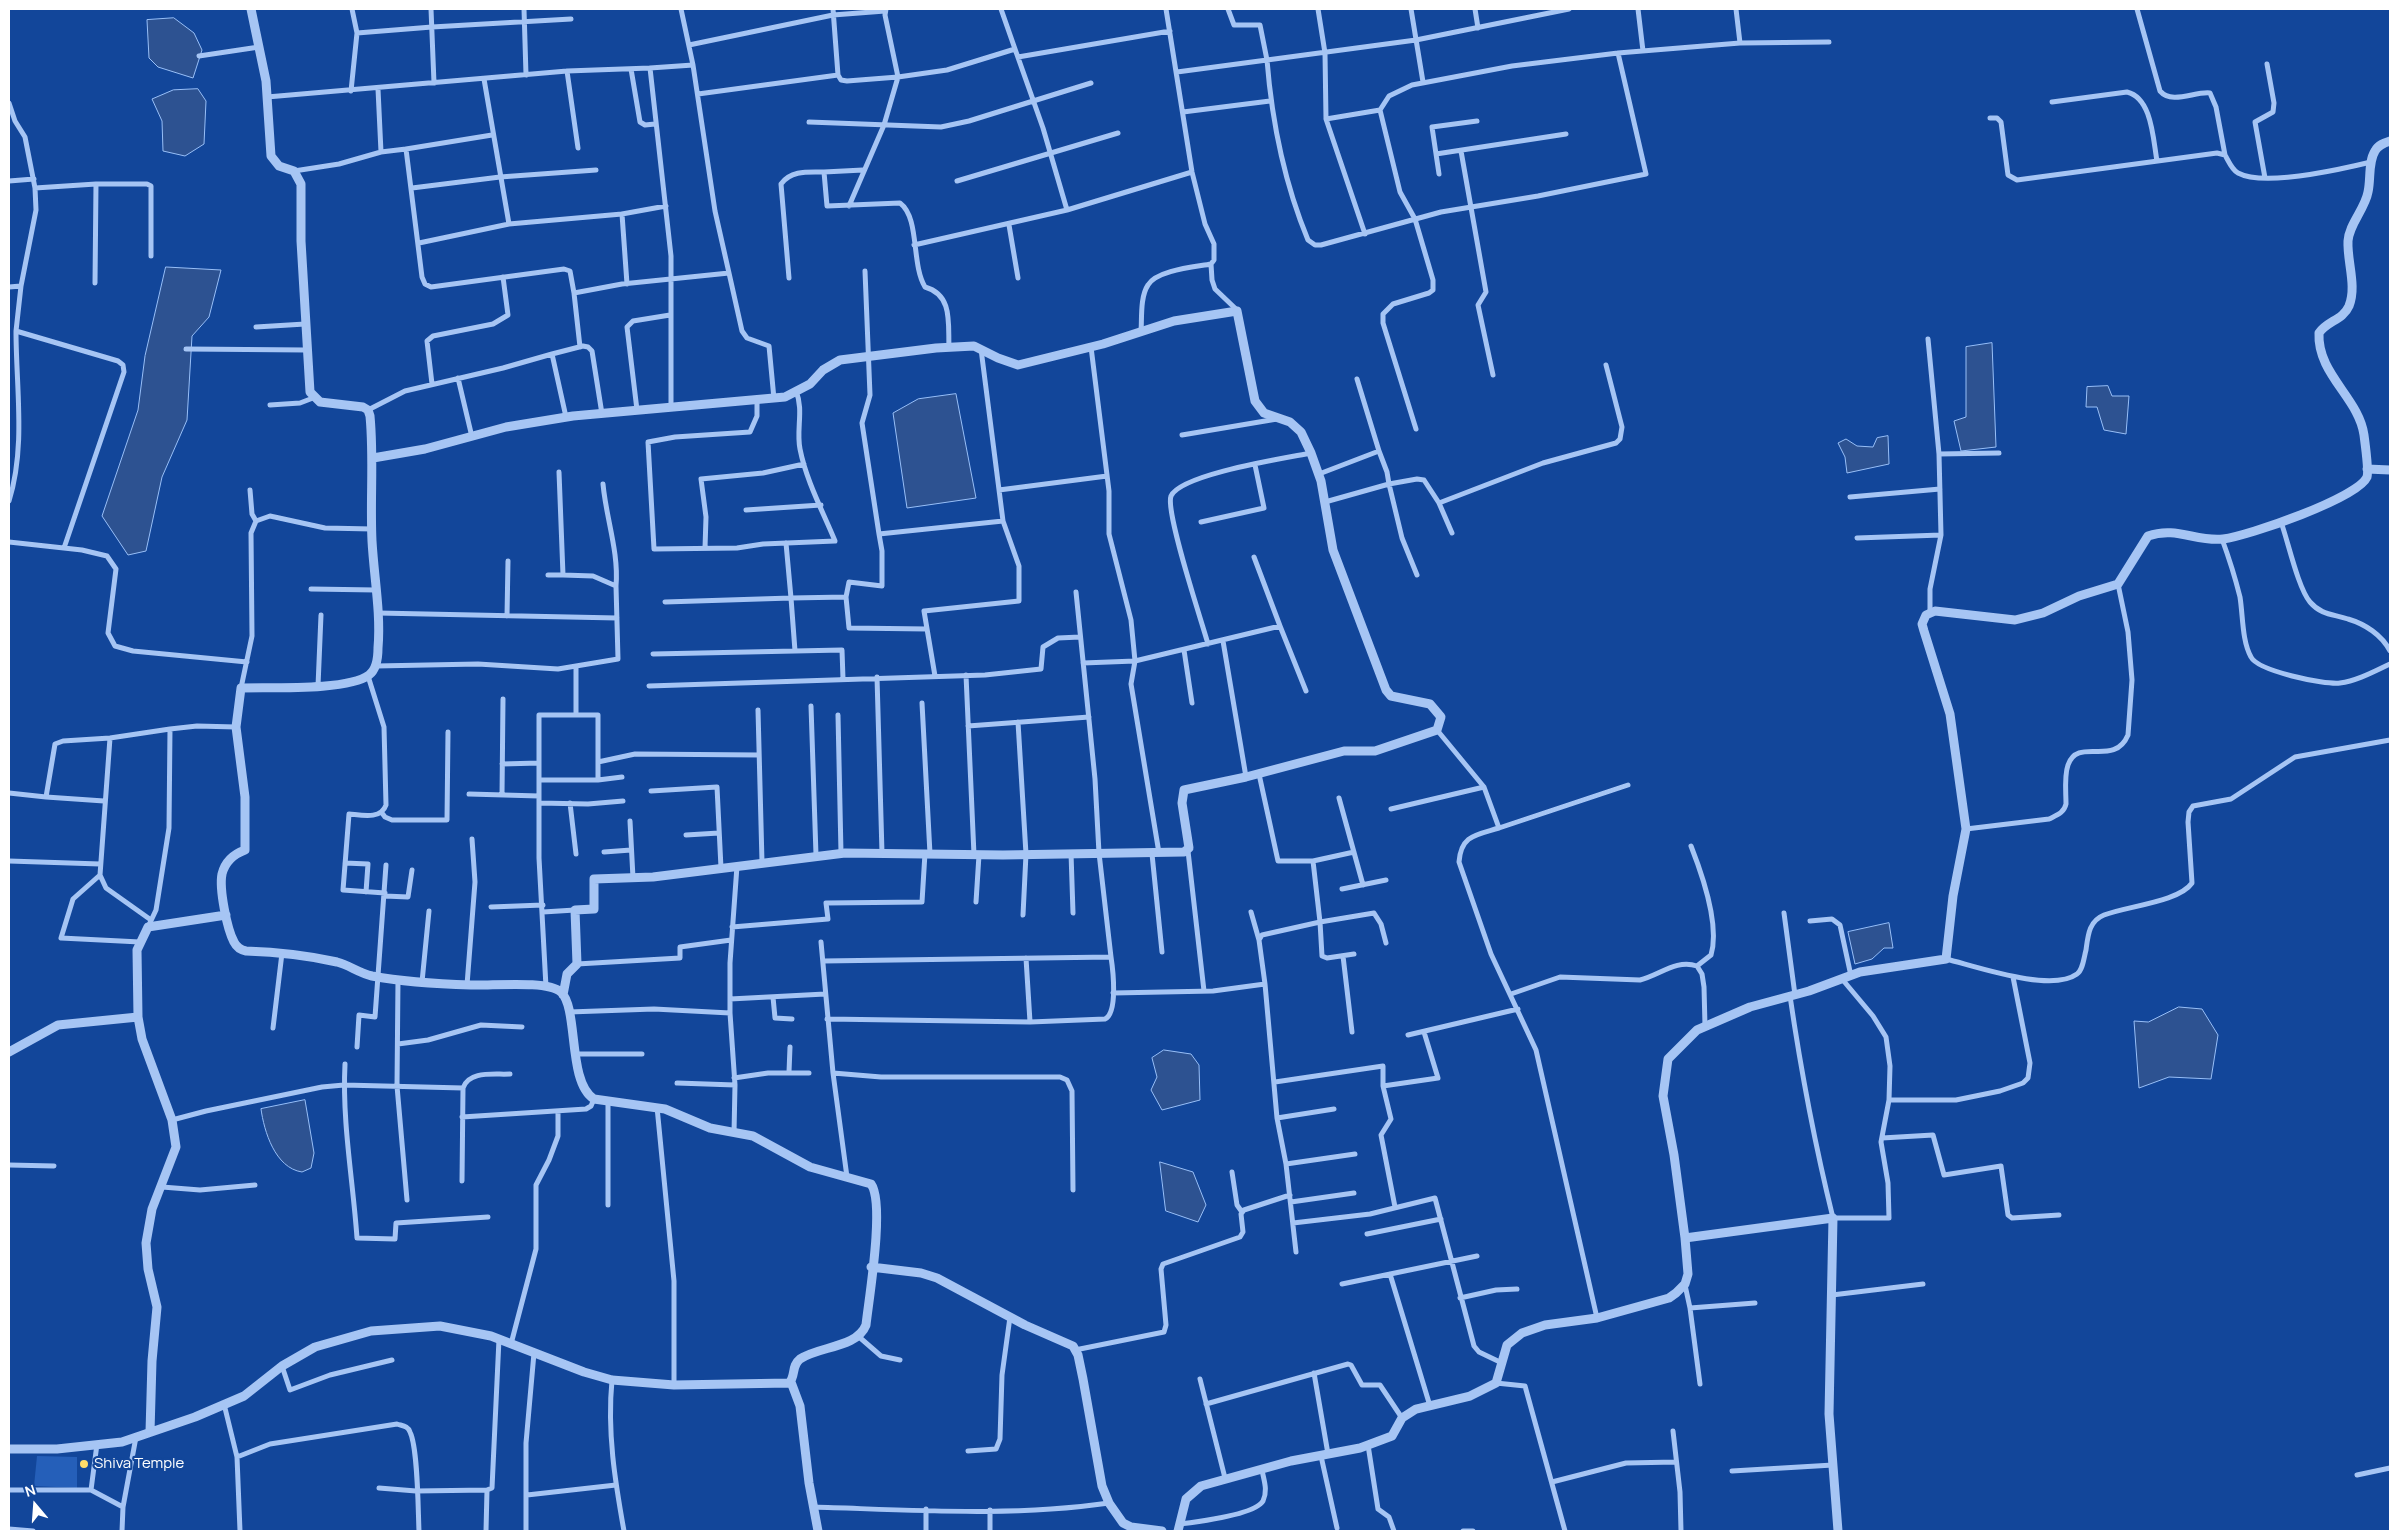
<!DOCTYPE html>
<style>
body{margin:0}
#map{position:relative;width:2399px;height:1540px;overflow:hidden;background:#12469a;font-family:Manrope,sans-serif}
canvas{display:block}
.frame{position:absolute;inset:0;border:10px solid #fff;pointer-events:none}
.north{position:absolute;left:10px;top:1480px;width:50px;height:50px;-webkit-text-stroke:4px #12469a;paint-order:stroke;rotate:342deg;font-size:14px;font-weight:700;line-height:20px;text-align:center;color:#fff}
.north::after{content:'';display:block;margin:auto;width:18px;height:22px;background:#fff;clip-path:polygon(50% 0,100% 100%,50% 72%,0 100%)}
</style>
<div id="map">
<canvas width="2399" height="1540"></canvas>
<div class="frame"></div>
<div class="north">N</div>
</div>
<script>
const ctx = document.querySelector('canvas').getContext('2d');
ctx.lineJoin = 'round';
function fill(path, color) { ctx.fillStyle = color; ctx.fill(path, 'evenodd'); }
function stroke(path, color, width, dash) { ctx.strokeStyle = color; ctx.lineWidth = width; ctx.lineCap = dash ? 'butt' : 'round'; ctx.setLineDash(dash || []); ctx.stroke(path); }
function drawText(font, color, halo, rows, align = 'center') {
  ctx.font = font + ' Manrope,sans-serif'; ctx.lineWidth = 4.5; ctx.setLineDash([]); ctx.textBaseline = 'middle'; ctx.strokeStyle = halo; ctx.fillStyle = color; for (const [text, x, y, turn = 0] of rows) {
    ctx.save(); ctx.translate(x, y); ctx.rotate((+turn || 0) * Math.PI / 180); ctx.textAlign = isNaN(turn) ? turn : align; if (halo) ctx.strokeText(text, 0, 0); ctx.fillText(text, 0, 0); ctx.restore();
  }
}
fill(new Path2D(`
 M37,1456L77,1457V1488L34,1486Z`), '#255fb9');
const water = new Path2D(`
 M174,18L194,33L202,50L193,78L158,67L149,58L147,20Z
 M198,89L206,101L204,144L185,156L163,151L162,121L152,99L173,90Z
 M166,267L221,270L209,317L192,336L187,420L162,477L146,551L128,555L102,516L138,410L145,356Z
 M1992,343L1996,447L1961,451L1954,421L1966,417V347Z
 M2108,386L2112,396H2129L2126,434L2104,430L2097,407H2086L2087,387Z
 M956,394L976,498L907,508L893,413L918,399Z
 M1888,436L1889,464L1847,473L1845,457L1838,443L1846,439L1857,446L1873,447L1877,438Z
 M1889,923L1893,948H1884L1872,959L1855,964L1848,932Z
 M2179,1007L2202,1009L2218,1035L2211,1079L2169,1077L2139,1088L2134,1021L2148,1022Z
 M1164,1050L1191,1054L1199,1065L1200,1100L1162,1110L1151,1090L1157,1077L1152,1058Z
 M305,1100L314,1153L311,1168L302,1172C275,1168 264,1131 261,1109Z
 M1160,1162L1193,1172L1206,1205L1198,1222L1166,1211Z`);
fill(water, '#2d5291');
stroke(water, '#98bff7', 1);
stroke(new Path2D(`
 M431,9L434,83
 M524,9L526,75
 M833,9L838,75L841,80L847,81L898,77L885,15L886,9
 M1166,9L1192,172L1205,224L1214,244V260L1211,264L1212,280L1215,289L1237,310
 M1228,9L1234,25H1260L1267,60L1416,40L1569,9
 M1318,9L1325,53L1326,119
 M1411,9L1423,82
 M1475,9L1478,28
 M1638,9L1643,51
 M2137,9L2160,91C2172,105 2195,91 2210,93L2216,107L2225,155
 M357,33L432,27L571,19
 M1740,43L1829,42
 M689,45L833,15L885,11
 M1015,49L1043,128L1067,210L1192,172
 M199,56L259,47
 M1018,57L1170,31
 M693,65L715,211L729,273
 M650,68L693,65L681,9
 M631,69L640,122L645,125L655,124
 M567,71L578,148
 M1177,72L1267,60C1272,123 1284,182 1308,240L1315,245H1321L1441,212L1538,196L1646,174L1618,53L1740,43L1736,9
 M484,79L509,224
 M378,89L381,152
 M351,91L357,33L352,9
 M698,94L838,75
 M267,97L567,71L650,68L671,256V407
 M2052,102L2127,92C2152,98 2153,139 2157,161
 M9,103L15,121L25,137L35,188
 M1380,110L1389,96L1412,85L1512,66L1618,53
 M1183,112L1270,101
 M1990,118H1997L2001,122L2008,175L2017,180L2217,153L2225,155C2228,160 2232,170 2238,173C2264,187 2342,169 2371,162
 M809,122L941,127L969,121L1091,83
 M406,149L492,135
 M1461,151L1486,292L1478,305L1493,375
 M1436,154L1566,134
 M294,171L339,164L381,152L406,149L422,277L425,284L431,287L564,269L570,271L574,293L622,284L729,273L742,331L747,338L769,346L774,399
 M824,172L863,170
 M1439,174L1432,127L1477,121
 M2265,178L2255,122L2273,112L2274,103L2267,64
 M9,181L34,179
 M957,181L1118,133
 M96,184H147L151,186V256
 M412,188L500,177L596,170
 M849,206L884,125L898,77L947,70L1015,49L1001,9
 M622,214L666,206
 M1009,225L1018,278
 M1365,234L1326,119L1380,110L1400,192L1415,219L1433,280V290L1429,293L1393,304L1383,314V323L1416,429
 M419,243L509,224L622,214L627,284
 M914,245L1067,210
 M865,271L870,395L862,423L879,534L1003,521
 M789,278L781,184C791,170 808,172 824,172L827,206L900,203C920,218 911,264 925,287C953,295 948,323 949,347
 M9,287L21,286
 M574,293L580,347
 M256,327L305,324
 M16,331L21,286L36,210L35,188L96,184L95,283
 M1141,332C1142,318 1140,297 1148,285C1157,270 1195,267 1211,264
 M1928,339L1939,454L1941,535
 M1091,347L1109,491V534L1131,620L1135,661L1280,626L1306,691
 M186,349L306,350
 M552,354L583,346L588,347L592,351L602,414
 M458,378L472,437
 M1357,379L1379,451
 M432,384L427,341L433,336L493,324L508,315L503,277
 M757,401V416L750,432L675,437L648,442L654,549L737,548L763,544L835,541C823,512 806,480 800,449C796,430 804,410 796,391
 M270,405L300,403L313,398
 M368,410L405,391L503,368L552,354L566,417
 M637,410L627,327L633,321L670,315
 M1182,435L1277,419
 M1939,454L1999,453
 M1319,474L1379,451L1387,472L1389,484L1417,479L1424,480L1439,503L1452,533
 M603,484C606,518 619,552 616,586
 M250,490L252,514L256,521
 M999,490L1107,476
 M1850,497L1940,489
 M9,501C26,446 16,388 16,331L118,361L123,365L124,372L64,548
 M1325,502L1389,484L1402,538L1417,575
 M1439,503L1543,463L1616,443L1620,439L1622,427L1606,365
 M746,510L821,505
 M1201,522L1264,508L1255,465
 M2281,522C2288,541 2298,588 2310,602C2321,615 2333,614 2348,619C2365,624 2382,635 2390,651
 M1857,538L1941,535L1930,589V613
 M2222,539C2229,558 2235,577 2240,597C2243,616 2242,641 2251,657C2258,671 2324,685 2340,683C2357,681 2375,671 2390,664
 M9,542L82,550L107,556L116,569L108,633L115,646L133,651L247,662
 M705,548L706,517L701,479L763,473L804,464
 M1254,557L1280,626
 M548,575H563
 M311,589L376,590
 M1076,592L1095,779L1099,853L1111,957
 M846,597L849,582L882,586V551L879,534
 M665,602L791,598L786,543
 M378,613L617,618
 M507,616L508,561
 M1223,641L1246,777
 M1208,644C1202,622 1165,512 1171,496C1181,474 1286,458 1311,453
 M1184,650L1192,703
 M653,654L795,651
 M1083,663L1135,661L1131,684L1159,853
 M376,666L478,664L558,669L618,659L616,586L593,576L563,575L559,472
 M966,675L974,855
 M368,676L384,727L386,805C381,820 361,815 349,814L343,890L385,893
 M935,676L924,611L1019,601V566L1003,521L981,349
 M877,677L882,853
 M843,679L842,650L795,651L791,598L846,597L849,628L927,629
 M318,686L321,615
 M649,686L985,675L1041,669L1043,647L1058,638L1080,637
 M241,688L252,636L251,533L256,521L270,516L325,528L372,529
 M922,703L930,854
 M811,706L816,855
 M758,710L762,862
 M838,715L841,853
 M1018,722L1026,854L1023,915
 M968,726L1089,717
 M1437,730L1484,787L1499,828C1476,835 1461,835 1459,862L1491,954L1536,1050L1597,1318
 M110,738L100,875L106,888L151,920
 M598,762L635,754L759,755
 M502,764L539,763
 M1259,774L1278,861H1313L1354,852
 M539,780V715H576
 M598,780L622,777
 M651,791L717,787L721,868
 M9,793L46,797
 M469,794L539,796
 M502,795L503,699
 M1339,798L1363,885
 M104,801L46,797L55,744L63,741L110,738L170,729
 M539,803L588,804L623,801
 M570,803L576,854
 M1391,809L1484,787
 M382,813L385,817L392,820H447L448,732
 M630,821L633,878
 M1499,828L1628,785
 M1966,829L2049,819C2057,815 2064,813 2066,804C2066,792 2064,776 2068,765C2078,736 2114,768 2128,735L2132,680L2128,632L2118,584
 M686,835L719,833
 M1691,846C1702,874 1720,925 1711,955L1697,966
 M1188,851L1204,991
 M604,852L631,850
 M1071,853L1073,913
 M1152,854L1162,952
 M9,861L100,864
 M345,863L368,864L366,892
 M100,875L73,899L61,938L140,942
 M1342,889L1386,880
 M385,896L408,897L412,870
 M976,902L979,855
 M491,907L543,905
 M543,912L575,910
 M1251,912L1259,940
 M1784,913L1795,995L1790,996C1801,1071 1815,1145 1833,1218H1889L1888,1183L1881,1142L1889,1100L1890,1066L1886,1037L1873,1016L1842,979
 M1810,921L1832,919L1840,925L1851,976
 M148,927L156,910L169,828L170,729L197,726L236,727
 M732,927L828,919L826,903L922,902L925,853
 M821,942L833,1073L847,1177
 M1354,954L1327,958L1322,956L1320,922L1374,913L1381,924L1386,943
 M1343,956L1352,1032
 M1026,958L1030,1022
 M1946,959C1975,966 2051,993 2077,974C2083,970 2084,957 2086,950C2088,935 2089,921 2104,915C2127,906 2179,902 2192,883L2188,822L2189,812L2193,806L2231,799L2295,757L2390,740
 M823,961L1111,957C1113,970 1118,1013 1105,1019L1030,1022L827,1019
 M577,964L680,958V947L731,940
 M398,980L397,1086L407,1200
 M422,982L429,911
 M467,985L475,882L472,839
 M546,987L539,858V780H598V715H576V668
 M1113,993L1213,991L1265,984
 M1511,994L1560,977L1640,980C1660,975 1676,959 1697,966L1702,974L1704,987L1705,1026
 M773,997L775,1018L792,1019
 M730,999L825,994
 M569,1012L654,1009L730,1013
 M273,1028L282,953
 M1408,1035L1518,1009
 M398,1044L428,1040L481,1025L522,1027
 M357,1047L359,1015L375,1017L386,865
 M575,1054H642
 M345,1064C342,1123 353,1180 357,1238L395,1239L396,1223L488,1217
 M789,1072L790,1047
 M833,1073L881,1077H1060L1067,1080L1072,1091L1073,1190
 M734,1078L768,1073H809
 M1275,1082L1383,1066V1086
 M677,1083L735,1085
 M463,1088C469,1070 495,1075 510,1074
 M1889,1100H1956L2000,1091L2023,1083L2028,1078L2030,1063L2013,977
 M657,1107L674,1281V1385
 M462,1117L586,1109L591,1106L594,1099
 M1277,1118L1334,1109
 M172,1120L206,1111L322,1087L344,1085L463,1088L462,1181
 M734,1133L735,1085L730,1013V963L737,866
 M1882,1138L1933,1135L1944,1175L2001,1166L2008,1215L2012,1218L2059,1215
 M1286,1164L1355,1154
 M9,1165L54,1166
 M1232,1172L1237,1205L1242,1212
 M162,1187L200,1190L255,1185
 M1291,1202L1354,1193
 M608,1205V1102
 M1395,1207L1381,1135L1391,1119L1383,1086L1438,1078L1424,1032
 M1293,1223L1370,1214L1435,1198L1474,1346L1479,1352L1502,1363
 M1367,1234L1441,1219
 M1296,1252L1286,1164L1277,1118L1265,984L1259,940L1262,935L1320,922L1313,861
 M1390,1274L1430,1406
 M1342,1284L1477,1256
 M1685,1285L1690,1308L1700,1384
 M1832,1295L1923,1284
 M1460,1298L1496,1290L1517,1289
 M1690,1308L1755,1303
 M858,1336L881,1356L900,1360
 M511,1344L536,1249V1185L549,1160L558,1136V1111
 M1075,1350L1164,1332L1166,1325L1161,1269L1163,1264L1240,1237L1243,1232L1241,1214L1244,1210L1290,1195
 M282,1366L290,1390L330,1375L392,1360
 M1314,1373L1328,1454
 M1200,1379L1225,1478
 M612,1380C607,1432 615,1481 624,1531
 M1496,1383L1525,1386L1565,1531
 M224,1404L237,1457L240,1531
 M1206,1404L1348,1364L1351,1365L1362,1385H1380L1402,1418
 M1673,1431L1680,1492L1681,1531
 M1368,1445L1378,1509L1389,1517L1394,1531
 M968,1451L996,1449L1000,1439L1002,1375L1010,1317
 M1321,1456L1337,1528
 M237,1457L270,1444L397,1424C403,1426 408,1426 410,1432C418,1448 418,1510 419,1531
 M1732,1471L1833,1465
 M2357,1475L2390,1468
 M1552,1482L1626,1463L1676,1462
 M379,1488L416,1491L487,1490L492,1488L499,1339
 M9,1490H91L97,1444
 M91,1490L123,1507
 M527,1495L616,1485
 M814,1507C912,1510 1012,1517 1109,1503
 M990,1510V1531
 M1180,1524C1196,1522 1255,1515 1263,1501C1268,1490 1264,1481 1262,1470
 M9,1529L33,1531
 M122,1531L123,1507L136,1437
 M486,1531L487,1490
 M526,1531V1443L534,1353
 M926,1531V1509
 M1463,1531H1473`), '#a6c5f4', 5);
stroke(new Path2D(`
 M373,458L425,449L506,427L573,416L785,397L810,384L823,370L840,360L936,348L974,346L998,358L1018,365L1103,344L1174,321L1237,311L1255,401L1264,413L1290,422L1301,432L1311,453L1321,481L1333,550L1386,690L1391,696L1430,704L1441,717L1437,730L1375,751H1344L1246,777L1184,790L1182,803L1189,848L1184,852L1003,855L845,853L653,877L594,879V909L575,910L577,964L567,974L563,995
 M2367,469L2390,470
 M138,1017L137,950L148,927L226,915
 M9,1052L58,1025L138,1017L142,1039L172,1120L176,1147L152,1209L146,1243L148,1269L157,1307L152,1361L150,1432
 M871,1267L921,1273L937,1278L1025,1325L1073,1346L1078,1355L1083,1379L1102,1486L1109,1503L1123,1523L1131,1527L1162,1531
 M791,1382L800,1406L809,1483L818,1531
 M9,1449H57L122,1442L195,1417L244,1396L282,1366L315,1347L371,1331L440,1326L491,1336L584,1372L612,1380L674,1385L789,1383C796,1376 791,1366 800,1359C819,1346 857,1348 866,1325C869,1298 885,1203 871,1184L810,1167L753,1136L710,1128L665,1109L594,1099C567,1082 579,1009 561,992C547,980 491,986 471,985C438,984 404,982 372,976C359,973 349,965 337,962C306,955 277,952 246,951C241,950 237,948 234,942C227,929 219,889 222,874C225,862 234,854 245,850V797L236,727L241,688C268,687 348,691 369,675C377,669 378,658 378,648C381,613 374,577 372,541C370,499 374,458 370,416L368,410L363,407L320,402L310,392L301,241V184L294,171L279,166L271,156L266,81L251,9
 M1178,1531L1186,1499L1201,1486L1291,1461L1360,1448L1392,1436L1402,1418L1416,1409L1470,1396L1496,1383L1507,1345L1522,1333L1545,1325L1597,1318L1669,1298L1676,1293L1685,1284L1688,1274L1685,1238
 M1838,1531L1829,1414L1833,1218L1685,1238L1674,1155L1663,1096L1668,1059L1697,1030L1750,1007L1809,991L1860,972L1946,959L1953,896L1966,829L1950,714L1924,631L1922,624L1926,615L1935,611L2015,620L2043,613L2079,596L2118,584L2148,536C2176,526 2196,542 2223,539C2248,536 2358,498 2367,477C2369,471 2365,443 2364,435C2359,398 2317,374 2319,333C2327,321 2343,320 2349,306C2357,286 2347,262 2348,241C2349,224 2365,209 2368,192C2371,179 2368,162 2375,151C2378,145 2384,143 2390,141`), '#a6c5f4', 9);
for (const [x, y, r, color] of [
 [84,1464,5,"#ffdc69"]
]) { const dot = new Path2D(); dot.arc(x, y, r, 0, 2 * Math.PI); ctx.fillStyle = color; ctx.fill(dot); stroke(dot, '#12469a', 2); }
drawText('15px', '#fff', '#12469a', [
 ["Shiva Temple",94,1464]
], 'left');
</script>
